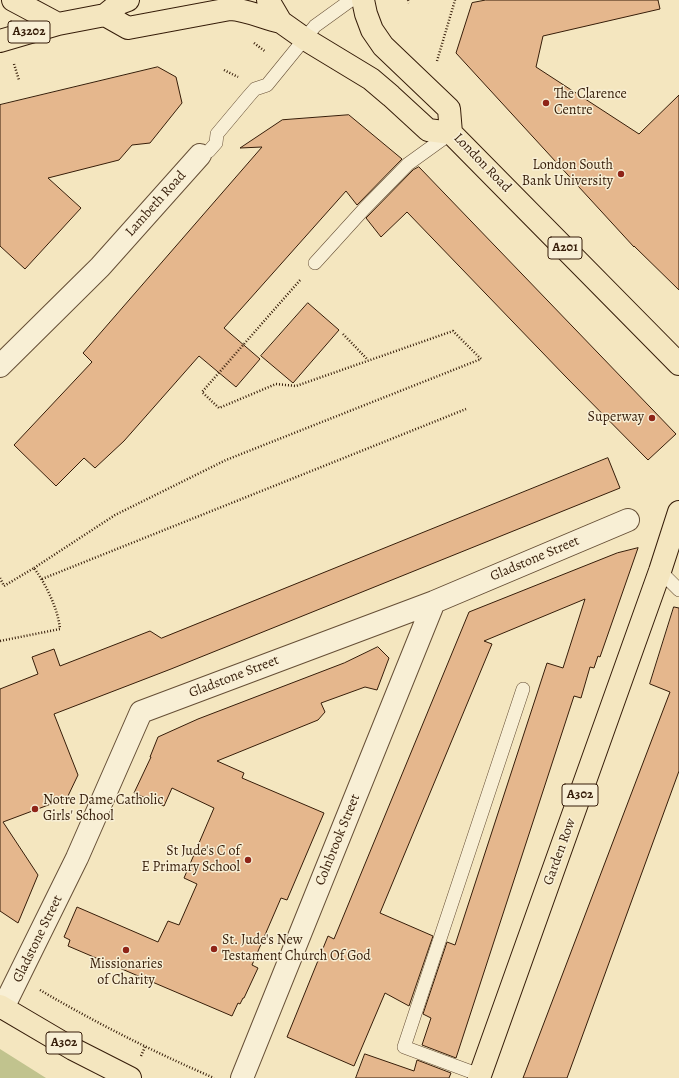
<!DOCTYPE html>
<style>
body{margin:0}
canvas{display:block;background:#f4e6bf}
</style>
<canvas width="679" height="1078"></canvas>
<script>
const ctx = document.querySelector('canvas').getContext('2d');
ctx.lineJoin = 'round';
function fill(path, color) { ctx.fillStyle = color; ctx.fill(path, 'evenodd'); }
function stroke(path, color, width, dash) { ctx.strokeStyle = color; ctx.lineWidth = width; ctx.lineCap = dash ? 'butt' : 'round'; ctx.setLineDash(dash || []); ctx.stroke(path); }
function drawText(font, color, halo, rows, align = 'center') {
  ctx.font = font + ' Alegreya,serif'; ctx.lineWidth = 3; ctx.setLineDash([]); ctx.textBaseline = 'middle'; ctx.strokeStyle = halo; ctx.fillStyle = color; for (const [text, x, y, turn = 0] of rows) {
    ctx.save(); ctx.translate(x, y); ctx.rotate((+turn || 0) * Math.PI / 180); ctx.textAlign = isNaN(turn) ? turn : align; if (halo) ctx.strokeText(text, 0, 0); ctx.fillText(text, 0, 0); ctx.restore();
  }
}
fill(new Path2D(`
 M0,1049L46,1078H0Z`), '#c1c38e');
const building = new Path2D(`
 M486,0H658L660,9L543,36L536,67L639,134L679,95V290L634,246V247L456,53L472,3Z
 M158,67L176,77L182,103L150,143L132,145L119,160L48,178L81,208L25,269L0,246V105Z
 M349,115L402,159L357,205L346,191L224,328L260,359L236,387L199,356L124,441L95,468L84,458L56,486L14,445L92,362L83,353L262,147L240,148L282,120Z
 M419,167L676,434L648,460L566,377L407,212L381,237L366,218L413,170Z
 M308,303L339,330L293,383L261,356Z
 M608,458L620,488L171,669L54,714L78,775L67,798L3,822L38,875L18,923L0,911V689L38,674L32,657L54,649L60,666L150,631L161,638Z
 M638,548L600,657L598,656L594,668L590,667L581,698L574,696L456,1058L422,1045L431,1018L423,1014L447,942L455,945L547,663L563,668L585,599L484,641L492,644L380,913L433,936L409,1006L385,993L354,1066L287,1037L328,936L334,939L469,612L617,553Z
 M674,607L679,608V771L567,1078H523L670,692L650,684Z
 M378,647L389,658L377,690L365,687L321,703L325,712L318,720L217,761L244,773L242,778L324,813L287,900L281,898L252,965L258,968L244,998H243L240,1004L238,1003L232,1016L68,946L70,940L64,937L77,907L158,942L168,921L179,925L197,884L184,878L214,808L172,788L164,806L134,793L151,757H150L158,737L198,719L344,663Z
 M365,1054L414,1071L417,1060L451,1073L449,1078H356Z`);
fill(building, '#e5b78d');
stroke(building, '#361d09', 1);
const lane = new Path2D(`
 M200,155L209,151L216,143L217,134L248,97L255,89L267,85L315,26L351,0
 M315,263L364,209L408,164L451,133
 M660,571L679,590
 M480,1075L404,1047L523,689`);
const street = new Path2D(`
 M0,366L100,267L200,155
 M3,1008L77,858L141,712L434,602L628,520
 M242,1078L434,602`);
const primary = new Path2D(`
 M13,0L58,24
 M268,0L281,22L305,39L371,79L391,96L428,130L451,133
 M363,0L366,14L372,30L383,46L449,109L451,133L679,364
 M105,15L128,28L230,9C248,10 263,18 281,22
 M0,41L58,24L105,15L120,3L128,0
 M0,1006L73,1049L130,1078
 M479,1078L660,571L679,512`);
stroke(lane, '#664f36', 14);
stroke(street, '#664f36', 24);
stroke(primary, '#361d09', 24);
stroke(new Path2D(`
 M408,0L409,3
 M254,43L266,52
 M437,61L455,0
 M14,64L19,80
 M224,70L238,77
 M343,334L368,360
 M34,568L115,515L226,460L481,359L453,331L296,386L276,384L219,408L202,392L301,279
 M0,578L4,586L34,568C46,584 58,609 60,629L0,641
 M42,579L466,409
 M40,990C96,1023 154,1052 214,1078
 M141,1056L145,1047`), '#361d09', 2.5, [1, 2]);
stroke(lane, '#f8efd5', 13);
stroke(street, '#f8efd5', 22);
stroke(primary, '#f4e6bf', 22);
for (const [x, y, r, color] of [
 [546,103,4,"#8f2418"],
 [621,174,4,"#8f2418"],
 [652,418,4,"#8f2418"],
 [35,809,4,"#8f2418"],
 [248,860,4,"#8f2418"],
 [214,949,4,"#8f2418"],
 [126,950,4,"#8f2418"]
]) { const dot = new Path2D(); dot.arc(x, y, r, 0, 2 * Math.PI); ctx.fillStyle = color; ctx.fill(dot); stroke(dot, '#f8efd5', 1.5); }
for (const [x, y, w] of [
 [29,32,42],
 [565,248,34],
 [580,795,36],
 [64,1043,36]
]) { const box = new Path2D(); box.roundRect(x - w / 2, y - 11, w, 22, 3); ctx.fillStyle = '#f8efd5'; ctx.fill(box); stroke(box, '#361d09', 1); }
drawText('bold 13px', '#361d09', null, [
 ["A3202",29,32],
 ["A201",565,248],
 ["A302",580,795],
 ["A302",64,1043]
]);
drawText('14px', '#361d09', '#f8efd5', [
 ["The Clarence",554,95],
 ["Centre",554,111],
 ["London South",613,166,"right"],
 ["Bank University",613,182,"right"],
 ["Superway",644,418,"right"],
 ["Notre Dame Catholic",43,801],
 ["Girls' School",43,817],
 ["St Jude's C of",240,852,"right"],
 ["E Primary School",240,868,"right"],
 ["St. Jude's New",222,941],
 ["Testament Church Of God",222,957],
 ["Missionaries",126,965,"center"],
 ["of Charity",126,981,"center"]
], 'left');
drawText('14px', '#361d09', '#f8efd5', [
 ["London Road",482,163,46],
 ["Lambeth Road",156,204,-48],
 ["Gladstone Street",535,559,-23],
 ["Gladstone Street",234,677,-21],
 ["Colnbrook Street",338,840,-68],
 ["Garden Row",560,852,-70],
 ["Gladstone Street",38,939,-64]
]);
</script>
